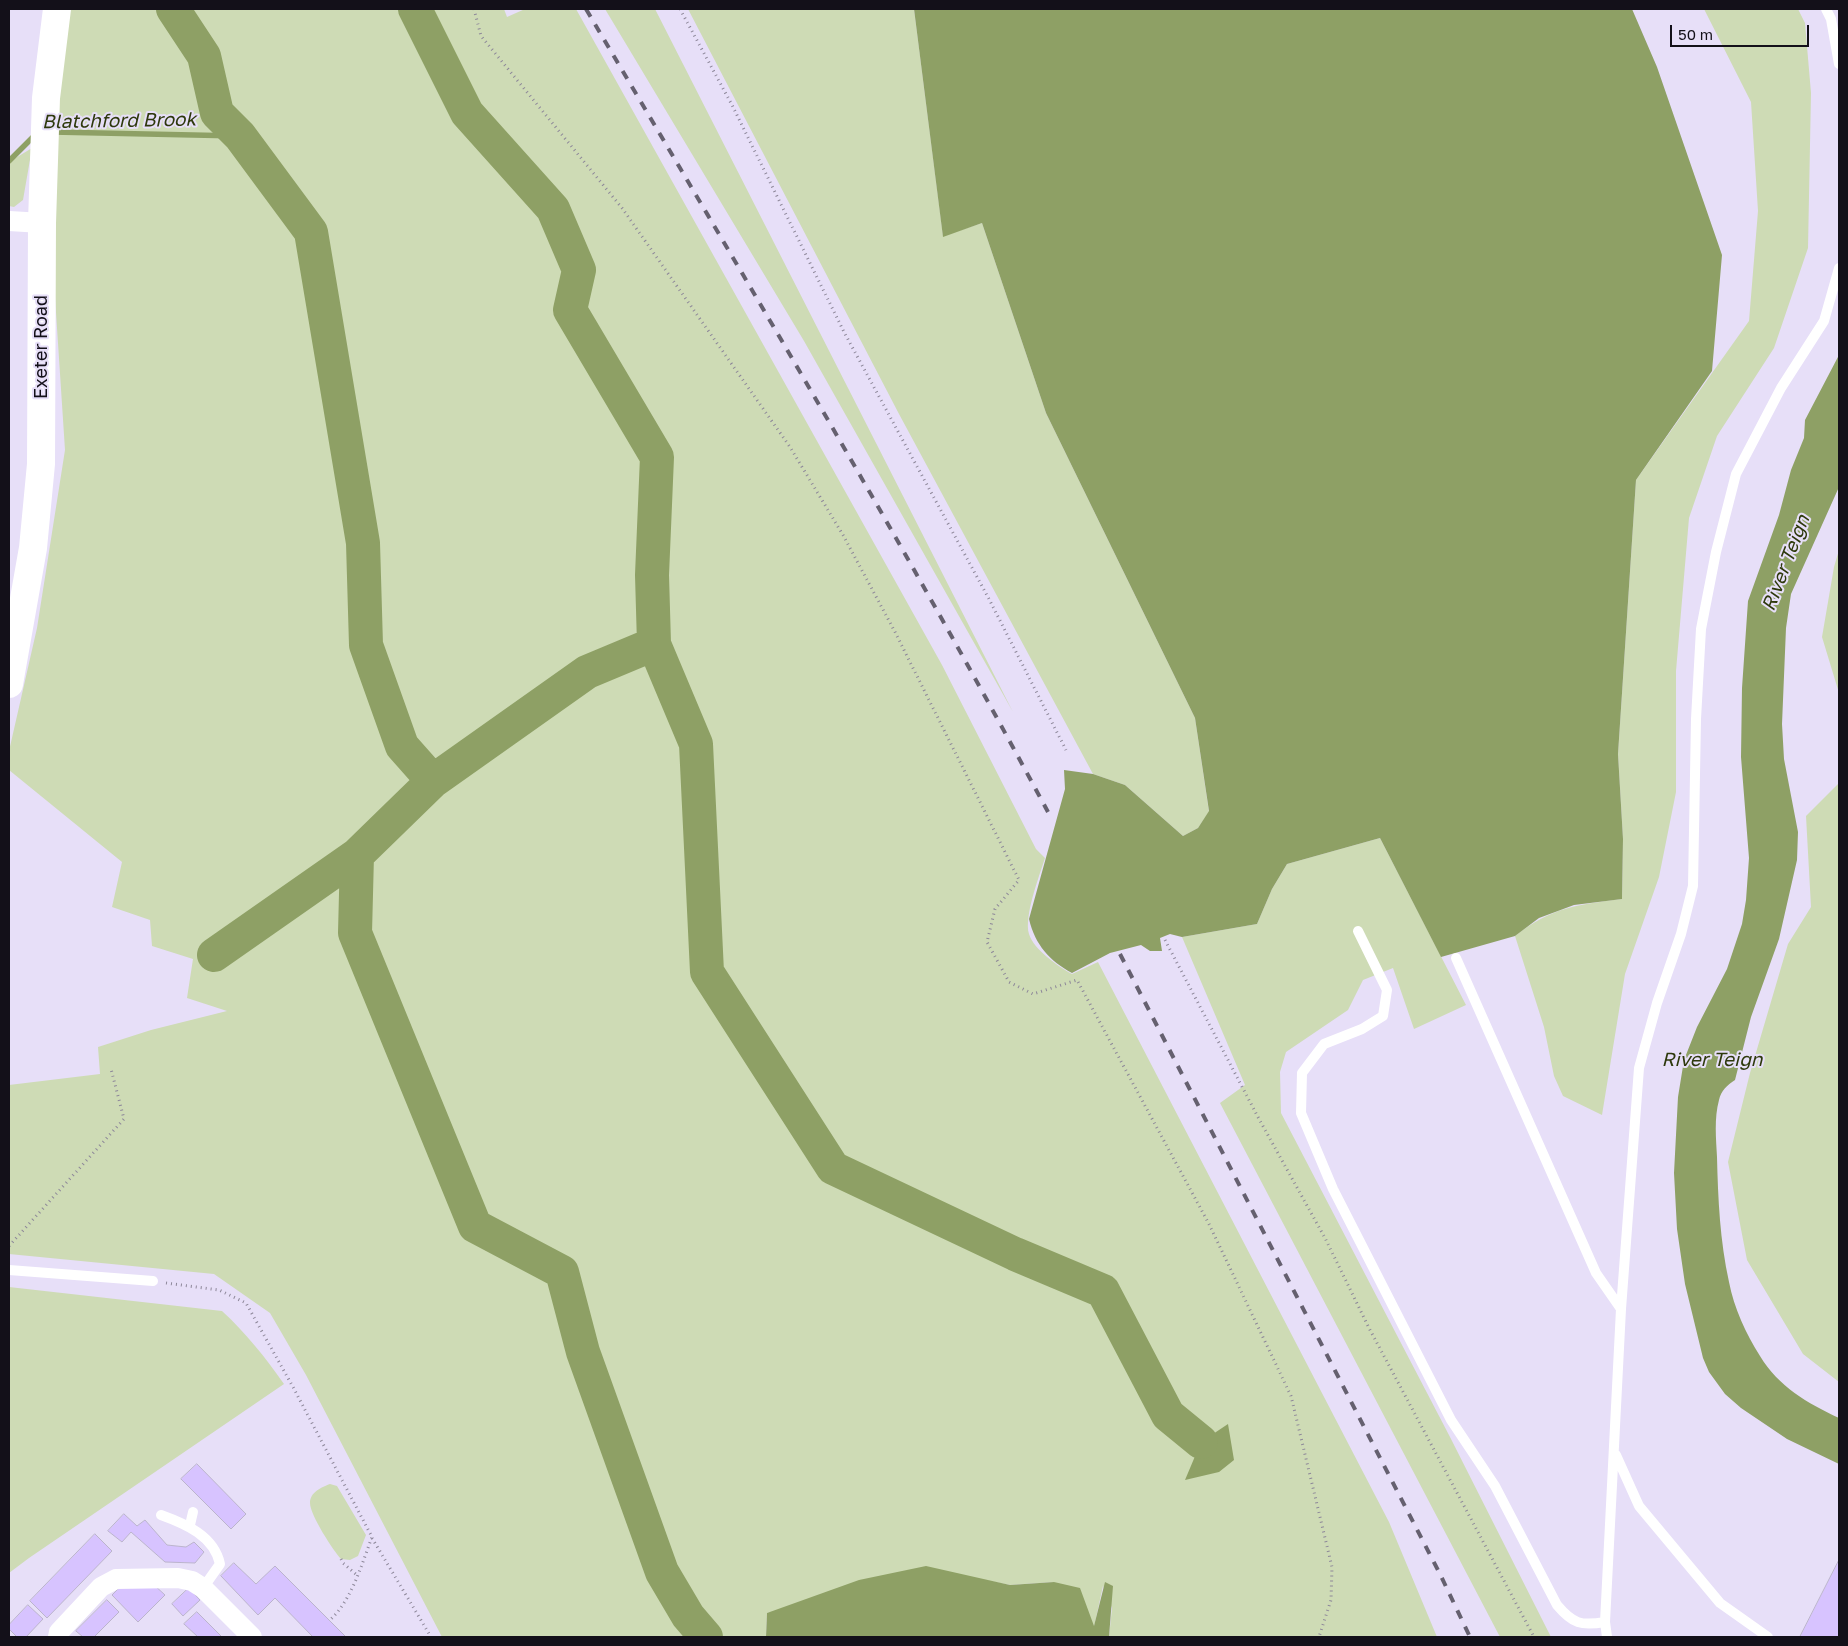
<!DOCTYPE html>
<style>
body{margin:0}
#map{position:relative;width:1848px;height:1646px;overflow:hidden;background:#e7dff8;font-family:"Golos Text",sans-serif}
canvas{display:block}
.frame{position:absolute;inset:0;border:10px solid #131019;pointer-events:none}
.scale{position:absolute;left:1670px;top:25px;width:139px;height:22px;box-sizing:border-box;border:2px solid #131019;border-top:0;padding-left:6px;font-size:15px;line-height:18px;white-space:nowrap;color:#131019;-webkit-text-stroke:4px #e7dff8;paint-order:stroke}
</style>
<div id="map">
<canvas width="1848" height="1646"></canvas>
<div class="frame"></div>
<div class="scale">50 m</div>
</div>
<script>
const ctx = document.querySelector('canvas').getContext('2d');
ctx.lineJoin = 'round';
function fill(path, color) { ctx.fillStyle = color; ctx.fill(path, 'evenodd'); }
function stroke(path, color, width, dash) { ctx.strokeStyle = color; ctx.lineWidth = width; ctx.lineCap = dash ? 'butt' : 'round'; ctx.setLineDash(dash || []); ctx.stroke(path); }
function drawText(font, color, halo, rows, align = 'center') {
  ctx.font = font + ' "Golos Text",sans-serif'; ctx.lineWidth = 4; ctx.setLineDash([]); ctx.textBaseline = 'middle'; ctx.strokeStyle = halo; ctx.fillStyle = color; for (const [text, x, y, turn = 0] of rows) {
    ctx.save(); ctx.translate(x, y); ctx.rotate((+turn || 0) * Math.PI / 180); ctx.textAlign = isNaN(turn) ? turn : align; if (halo) ctx.strokeText(text, 0, 0); ctx.fillText(text, 0, 0); ctx.restore();
  }
}
fill(new Path2D(`
 M66,9H504L507,17L525,9H576L942,665L1036,849L1045,858C1039,877 1024,916 1029,934C1034,950 1058,966 1072,974L1098,962L1099,964L1389,1522L1437,1637H1109L1112,1608L1103,1586L1094,1627L1054,1582L1010,1585L974,1578L767,1613L766,1637H442L306,1375L270,1313L214,1274L9,1254V1085L100,1074L98,1047L151,1030L227,1011L187,998L193,959L152,946L150,920L112,907L122,862L9,770V751L37,628L65,450L50,221Z
 M605,9H655L1013,712L804,341Z
 M688,9H914L943,236L982,223L1046,413L1195,718L1209,812L1198,828L1183,836L1125,785L1093,774L899,414Z
 M1704,9H1798L1805,23L1811,93L1808,248L1774,348L1717,436L1689,518L1676,671V792L1659,877L1625,974L1602,1115L1563,1096L1554,1076L1544,1027L1515,936C1553,907 1575,905 1622,899L1623,839L1618,754L1636,480L1749,321L1758,211L1751,102Z
 M32,148L23,200L14,207L9,206V162Z
 M1839,550V693L1822,637L1834,567Z
 M1839,783V1382L1803,1354L1747,1260L1728,1162L1750,1073L1788,944L1811,907L1806,816Z
 M1380,838L1466,1005L1414,1029L1393,968L1363,980L1348,1010L1286,1052L1280,1072L1281,1113L1450,1437L1551,1637H1500L1220,1103L1245,1085L1182,937L1257,924L1272,889L1287,864Z
 M9,1287L222,1311C246,1333 265,1357 284,1384L29,1558L9,1573Z
 M330,1484L337,1486L366,1535L358,1556L350,1560L341,1559C333,1550 310,1515 310,1503C310,1492 322,1487 330,1484Z`), '#cedbb5');
fill(new Path2D(`
 M914,9H1632L1657,67L1722,255L1712,371L1636,480L1618,754L1623,839L1622,899L1574,905L1539,918L1515,936L1441,957L1380,838L1287,864L1272,889L1257,924L1182,937L1170,934L1160,938L1162,951H1150L1141,945L1110,953L1072,973C1050,961 1035,945 1029,919L1065,789L1064,770L1093,774L1125,785L1183,836L1198,828L1209,811L1195,718L1046,413L982,223L943,237Z
 M1839,355V487L1791,594L1786,628L1782,724L1784,759L1798,832L1797,860L1779,939L1751,1017L1735,1080C1727,1085 1721,1091 1719,1100C1714,1118 1716,1139 1717,1157C1718,1199 1720,1241 1729,1282C1734,1308 1746,1334 1760,1356C1779,1387 1807,1403 1839,1418V1464L1787,1439L1741,1408L1725,1394L1709,1372L1703,1358L1685,1284L1677,1229L1674,1173L1678,1097L1684,1060L1697,1027L1727,969L1742,924L1746,900L1749,858L1741,757L1742,688L1748,601L1779,515L1791,470L1804,438L1805,420Z
 M1228,1424L1234,1460L1219,1472L1185,1480L1201,1442Z
 M926,1566L1010,1585L1054,1582L1080,1588L1094,1626L1105,1582L1113,1586L1109,1637H766L767,1613L859,1580Z`), '#8ea065');
stroke(new Path2D(`
 M52,132L240,136
 M9,161L36,134`), '#8ea065', 5.5);
stroke(new Path2D(`
 M173,9L204,56L217,113L240,136L311,232L363,543L366,645L402,746L433,781L587,672L654,644
 M415,9L467,113L553,209L579,270L570,310L657,457L652,575L654,644L696,744L707,972L833,1168L1015,1254L1103,1291L1168,1415L1201,1442
 M433,781L357,855L355,933L475,1226L562,1272L583,1352L662,1572L688,1616L706,1637
 M214,955L357,855`), '#8ea065', 34);
const building = new Path2D(`
 M197,1464L246,1514L231,1529L181,1479Z
 M124,1514L137,1526L145,1520L167,1545L186,1547L194,1542L204,1552L195,1563L165,1562L131,1532L122,1542L108,1531Z
 M95,1534L112,1551L47,1618L30,1601Z
 M1839,1560V1637H1800Z
 M234,1563L256,1584L275,1566L346,1637H313L275,1598L258,1615L221,1576Z
 M153,1584L165,1595L138,1622L112,1595L122,1585Z
 M189,1588L200,1600L183,1616L172,1604Z
 M107,1600L119,1612L94,1637H83L76,1631Z
 M28,1605L43,1619L26,1637H17L9,1629V1625Z
 M197,1612L222,1637H198L184,1624Z`);
fill(building, '#d7c3ff');
stroke(building, '#bbb4cc', 1);
stroke(new Path2D(`
 M474,9L481,36L622,208L790,447L843,535L895,632L1019,880L995,909L987,942L1009,982L1033,994L1077,980L1209,1224L1291,1396L1332,1567L1331,1600L1319,1637
 M680,9L732,105L844,332L989,599L1066,750
 M1165,940L1259,1119L1325,1238L1369,1328L1534,1637
 M9,1246L124,1119L111,1069
 M166,1283L219,1290L246,1303L293,1387L372,1537C361,1566 352,1600 329,1621
 M372,1538L431,1637
 M341,1559L343,1563L358,1576`), '#8d8799', 3, [1, 4]);
stroke(new Path2D(`
 M1826,9L1831,19L1839,64
 M1358,931L1387,990L1383,1016L1362,1029L1324,1044L1302,1073L1301,1113L1333,1189L1451,1420L1495,1486L1557,1605C1573,1624 1581,1626 1605,1622
 M1456,958L1596,1273L1621,1309
 M9,1270L153,1281
 M1616,1455L1639,1506L1720,1603L1768,1637
 M161,1515C186,1524 214,1536 220,1564L203,1588
 M190,1525L193,1512
 M1607,1637L1605,1622L1621,1309L1639,1068L1657,1003L1681,934L1693,886L1696,719L1701,629L1716,552L1736,474L1781,388L1824,321L1839,268`), '#fff', 10);
stroke(new Path2D(`
 M9,221L42,223
 M58,1637L59,1632L101,1587L116,1579L178,1578L192,1581L203,1588L252,1637`), '#fff', 20);
stroke(new Path2D(`
 M9,684L33,548L41,464L42,223L46,98L57,9`), '#fff', 28);
stroke(new Path2D(`
 M586,9C743,275 902,540 1048,812
 M1120,954L1440,1574L1470,1637`), '#65606f', 4, [9, 9]);
drawText('18px', '#131019', '#e7dff8', [
 ["Exeter Road",41,347,-90]
]);
drawText('italic 19px', '#2e390c', '#e7dff8', [
 ["Blatchford Brook",119,121,-1],
 ["River Teign",1786,563,-69],
 ["River Teign",1712,1060]
]);
</script>
